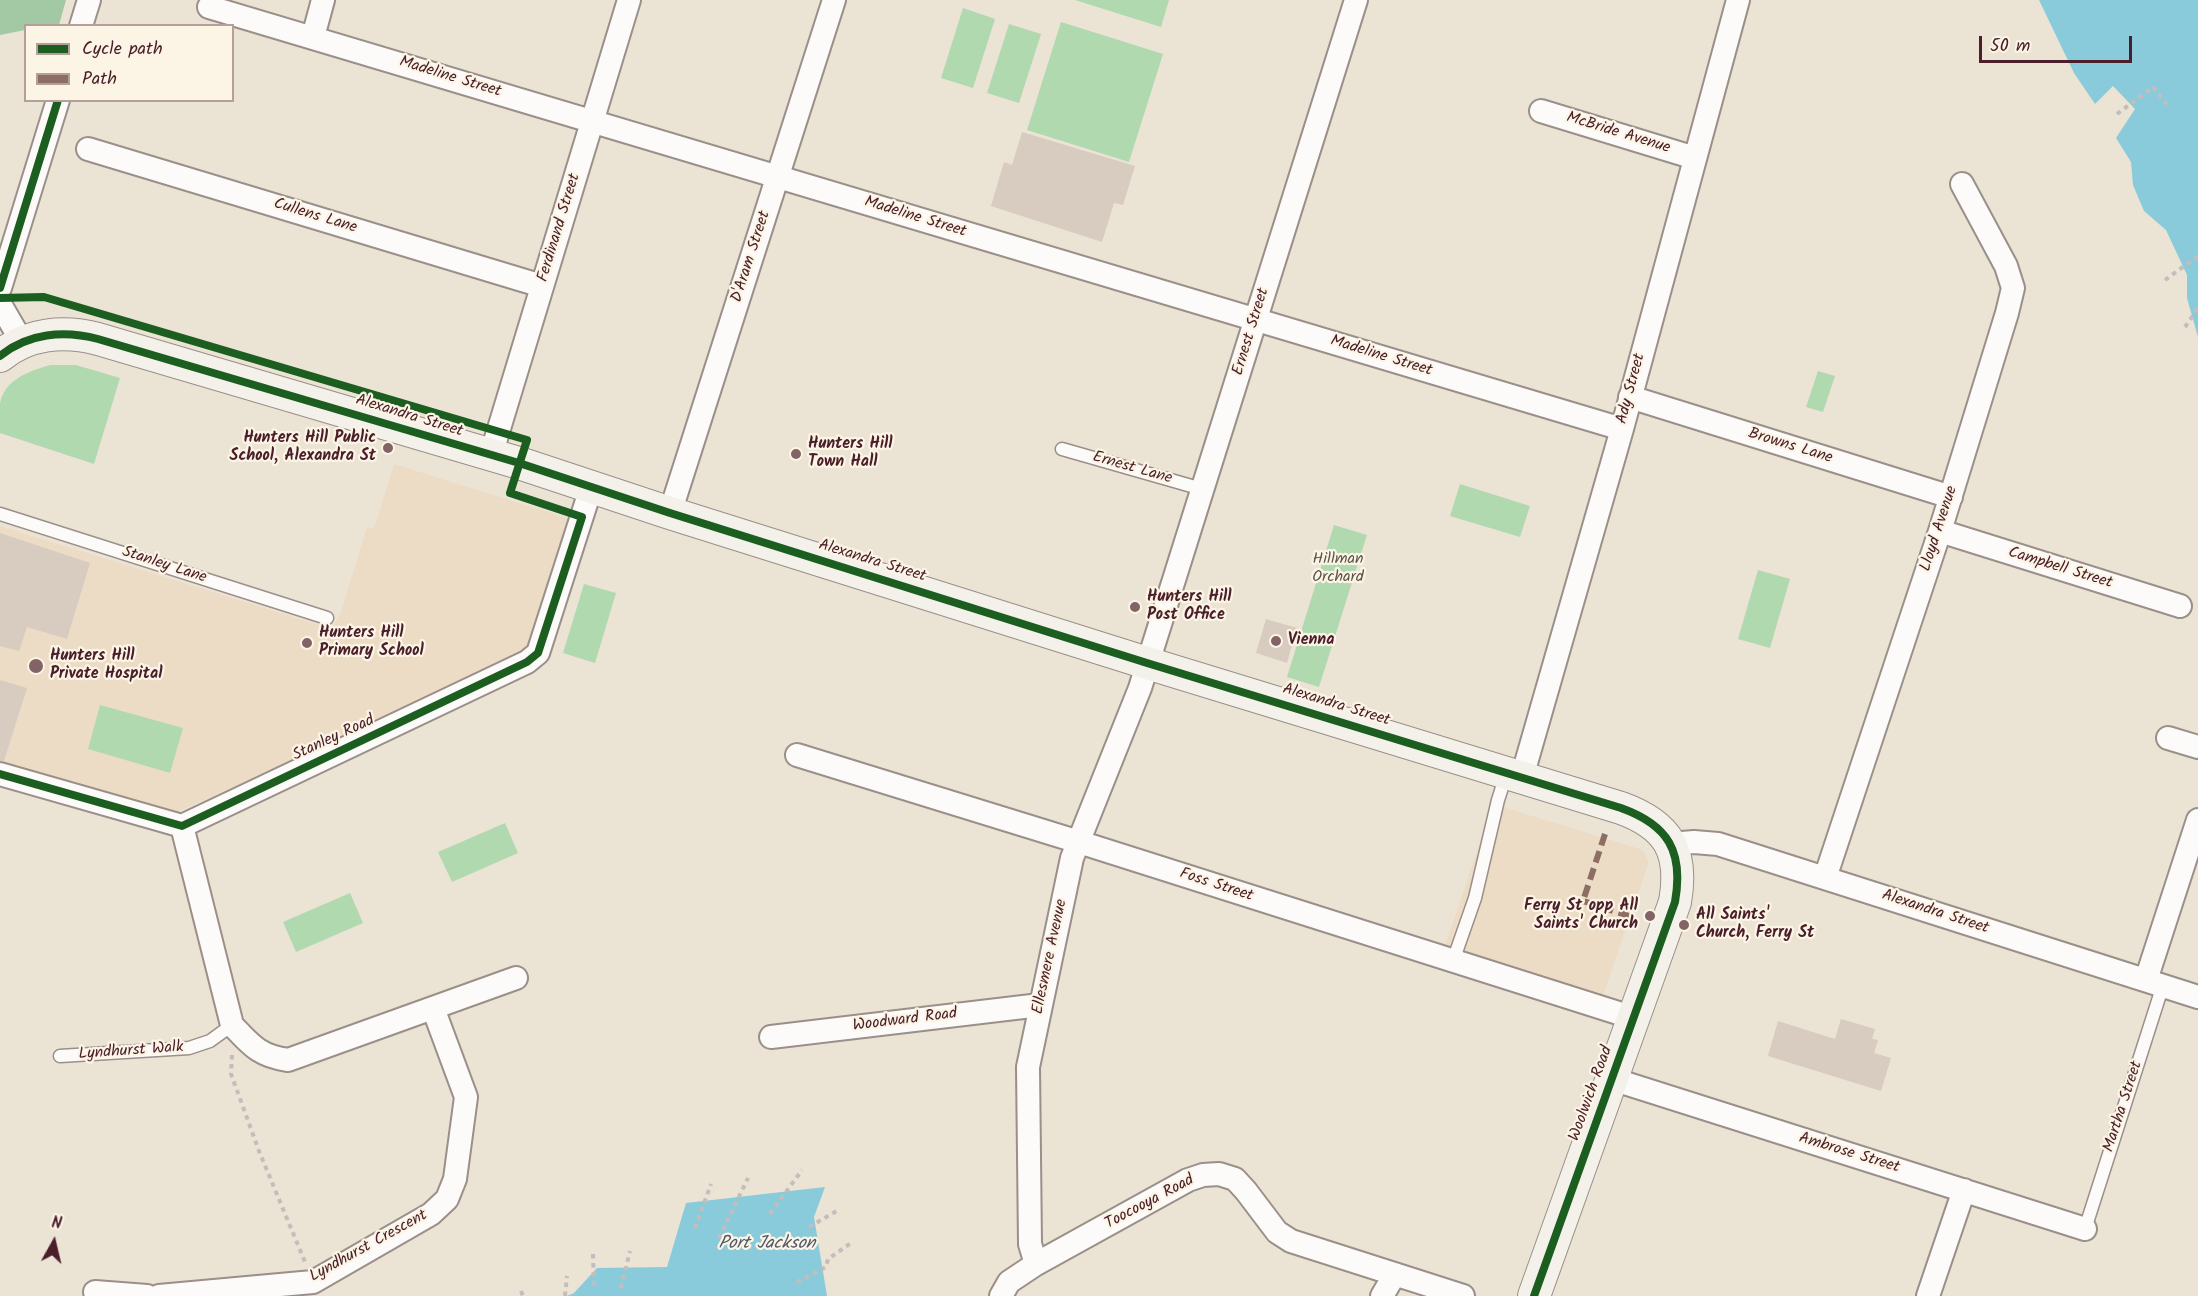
<!DOCTYPE html>
<style>
body{margin:0}
#map{position:relative;width:2198px;height:1296px;overflow:hidden;background:#ebe3d4;font-family:Kalam,sans-serif}
canvas{display:block}
.legend{position:absolute;left:24px;top:24px;width:210px;height:78px;box-sizing:border-box;background:#fcf5e5;border:2px solid #b59f9b;margin:0;padding:8px 10px;list-style:none;font-size:18px;color:#4a1f2b}
.legend li{display:flex;align-items:center;gap:12px;height:30px}
.legend b{width:30px;border:2px solid #b59f9b}
.north{position:absolute;left:24px;top:1212px;width:60px;height:60px;-webkit-text-stroke:4px #fcf5e5;paint-order:stroke;rotate:8deg;font-size:16px;font-weight:700;line-height:24px;text-align:center;color:#4a1f2b}
.north::after{content:'';display:block;margin:auto;width:21px;height:27px;background:#4a1f2b;clip-path:polygon(50% 0,100% 100%,50% 72%,0 100%)}
.scale{position:absolute;left:1979px;top:36px;width:153px;height:27px;box-sizing:border-box;border:3px solid #4a1f2b;border-top:0;padding-left:8px;font-size:18px;line-height:21px;white-space:nowrap;color:#4a1f2b;-webkit-text-stroke:4px #fcf5e5;paint-order:stroke}
</style>
<div id="map">
<canvas width="2198" height="1296"></canvas>
<ul class="legend">
<li><b style="height:8px;background:#1b5e20"></b>Cycle path</li>
<li><b style="height:8px;background:#8d6e63"></b>Path</li>
</ul>
<div class="north">N</div>
<div class="scale">50 m</div>
</div>
<script>
const ctx = document.querySelector('canvas').getContext('2d');
ctx.lineJoin = 'round';
function fill(path, color) { ctx.fillStyle = color; ctx.fill(path, 'evenodd'); }
function stroke(path, color, width, dash) { ctx.strokeStyle = color; ctx.lineWidth = width; ctx.lineCap = dash ? 'butt' : 'round'; ctx.setLineDash(dash || []); ctx.stroke(path); }
function drawText(font, color, halo, rows, align = 'center') {
  ctx.font = font + ' Kalam,sans-serif'; ctx.lineWidth = 4.5; ctx.setLineDash([]); ctx.textBaseline = 'middle'; ctx.strokeStyle = halo; ctx.fillStyle = color; for (const [text, x, y, turn = 0] of rows) {
    ctx.save(); ctx.translate(x, y); ctx.rotate((+turn || 0) * Math.PI / 180); ctx.textAlign = isNaN(turn) ? turn : align; if (halo) ctx.strokeText(text, 0, 0); ctx.fillText(text, 0, 0); ctx.restore();
  }
}
fill(new Path2D(`
 M394,464L570,519L530,657L170,815L0,765V526L332,629L341,612L367,527L374,529Z
 M1493,804L1643,850L1649,862L1601,1001L1444,949Z`), '#ecdcc6');
fill(new Path2D(`
 M1075,0H1169L1161,27Z
 M963,8L995,19L973,88L941,78Z
 M1061,22L1163,54L1129,162L1027,130Z
 M1009,24L1041,34L1019,103L987,93Z
 M50,365H76L120,378L94,464L0,433C0,424 0,413 0,404C4,379 30,371 50,365Z
 M1818,371L1835,376L1823,412L1806,407Z
 M1460,484L1530,506L1520,537L1450,516Z
 M1334,525L1367,535L1319,687L1287,677Z
 M1758,570L1790,579L1770,648L1738,639Z
 M584,584L616,593L595,663L563,653Z
 M100,705L183,728L170,773L88,749Z
 M505,823L518,853L452,882L438,852Z
 M350,893L363,923L296,952L283,922Z`), '#b0d9b0');
fill(new Path2D(`
 M0,0H66L59,25L26,26L25,30L0,35Z`), '#a3c9a4');
fill(new Path2D(`
 M2039,0H2198V337L2187,298V275L2166,230L2144,211L2133,185L2131,162L2116,138L2135,109L2113,86L2095,104L2074,73Z
 M825,1187L814,1217L827,1296H567L574,1293L597,1268L667,1267L686,1203Z`), '#89cbda');
fill(new Path2D(`
 M1022,132L1135,166L1123,205L1114,203L1102,242L991,206L1004,162L1012,165Z
 M0,533L90,563L67,639L27,627L19,651L0,646Z
 M1266,619L1297,628L1287,663L1256,653Z
 M0,680L27,688L4,761H0Z
 M1841,1019L1875,1029L1872,1039L1878,1040L1874,1053L1891,1058L1881,1091L1768,1056L1778,1021L1835,1039Z`), '#d8cbc0');
const lane = new Path2D(`
 M1062,449L1202,489
 M0,514L327,618
 M1453,961L1475,898L1498,800L1506,775
 M60,1056L189,1048L210,1041L232,1025
 M2085,1229L2163,985`);
const street = new Path2D(`
 M209,7L1622,429
 M81,26L89,0
 M313,37L323,0
 M1541,111L1695,158
 M88,149L542,286
 M0,288L58,100
 M0,304L22,342
 M1630,397L1951,497
 M491,455L629,0
 M670,513L834,0
 M1940,531L2180,606
 M2168,738L2198,747
 M797,755L1079,842L1634,1018
 M0,774L182,826L527,662L538,653L591,488
 M1522,777L1622,429L1738,0
 M182,826L232,1025C251,1045 259,1056 288,1060L516,978
 M1670,844L1694,842L1718,844L2198,997
 M1825,878L1940,531L2007,313L2013,288L2006,266L1962,184
 M2146,980L2198,820
 M771,1037L1040,1005
 M1612,1079L2085,1229
 M1036,1264L1030,1244L1028,1067L1072,858L1140,688L1356,0
 M95,1292L147,1296
 M159,1296L313,1282L431,1214L447,1199L455,1179L466,1097L433,1008
 M1001,1296L1009,1282L1036,1264L1188,1180L1203,1175L1219,1174L1235,1179L1246,1191L1277,1232L1291,1241L1463,1296
 M1382,1296L1395,1274
 M1928,1296L1964,1190`);
const secondary = new Path2D(`
 M0,356C28,333 64,330 98,339L519,463L670,513L1147,663L1621,808C1668,825 1684,851 1675,902L1534,1296`);
stroke(lane, '#9a8f89', 15);
stroke(street, '#9a8f89', 26);
stroke(secondary, '#9a8f89', 34);
stroke(new Path2D(`
 M2117,114L2153,87L2168,106
 M2165,280L2198,256
 M2185,327L2198,308
 M512,487L510,493L563,510
 M232,1055L231,1074L259,1151L305,1262
 M770,1214L802,1170
 M809,1227L840,1209
 M695,1228L711,1184
 M719,1238L748,1178
 M593,1254L594,1287
 M797,1282L826,1267L828,1259L851,1243
 M621,1288L630,1251
 M521,1291L523,1296
 M565,1296L567,1276`), '#c3bdbb', 4, [4.5, 4.5]);
stroke(lane, '#fcfbf9', 12);
stroke(street, '#fcfbf9', 22);
stroke(secondary, '#f4f1ea', 32);
stroke(new Path2D(`
 M1605,834L1583,901L1635,918`), '#8d6e63', 6, [12, 6]);
stroke(new Path2D(`
 M0,288L58,100
 M0,298L44,297L527,440L510,493L582,517L538,653L527,662L182,826L0,774
 M0,356C28,333 64,330 98,339L519,463L670,513L1147,663L1621,808C1668,825 1684,851 1675,902L1534,1296`), '#1b5e20', 8);
for (const [x, y, r, color] of [
 [388,448,6,"#826466"],
 [796,454,6,"#826466"],
 [1135,607,6,"#826466"],
 [1276,641,6,"#826466"],
 [307,643,6,"#826466"],
 [36,666,8,"#826466"],
 [1650,916,6,"#826466"],
 [1684,925,6,"#826466"]
]) { const dot = new Path2D(); dot.arc(x, y, r, 0, 2 * Math.PI); ctx.fillStyle = color; ctx.fill(dot); stroke(dot, '#fcf5e5', 2); }
drawText('16px', '#4a1f2b', '#fcf5e5', [
 ["Madeline Street",450,78,17],
 ["McBride Avenue",1618,134,17],
 ["Cullens Lane",315,217,17],
 ["Madeline Street",915,218,17],
 ["Ferdinand Street",560,228,-73],
 ["D'Aram Street",752,257,-72],
 ["Ernest Street",1252,332,-73],
 ["Madeline Street",1381,357,17],
 ["Ady Street",1632,389,-75],
 ["Alexandra Street",409,417,17],
 ["Browns Lane",1790,447,17],
 ["Ernest Lane",1132,469,16],
 ["Lloyd Avenue",1940,529,-72],
 ["Alexandra Street",872,562,17],
 ["Stanley Lane",164,566,18],
 ["Campbell Street",2060,569,17],
 ["Alexandra Street",1336,706,17],
 ["Stanley Road",334,739,-25],
 ["Foss Street",1216,886,18],
 ["Alexandra Street",1935,913,18],
 ["Ellesmere Avenue",1051,957,-78],
 ["Woodward Road",905,1021,-7],
 ["Lyndhurst Walk",131,1052,-4],
 ["Woolwich Road",1592,1094,-70],
 ["Martha Street",2124,1107,-72],
 ["Ambrose Street",1849,1154,17],
 ["Toocooya Road",1150,1203,-28],
 ["Lyndhurst Crescent",369,1247,-29]
]);
drawText('bold 16px', '#4a1f2b', '#fcf5e5', [
 ["Hunters Hill Public",376,439,"right"],
 ["School, Alexandra St",376,457,"right"],
 ["Hunters Hill",808,445],
 ["Town Hall",808,463],
 ["Hunters Hill",1147,598],
 ["Post Office",1147,616],
 ["Hunters Hill",319,634],
 ["Primary School",319,652],
 ["Vienna",1288,641],
 ["Hunters Hill",50,657],
 ["Private Hospital",50,675],
 ["Ferry St opp All",1638,907,"right"],
 ["Saints' Church",1638,925,"right"],
 ["All Saints'",1696,916],
 ["Church, Ferry St",1696,934]
], 'left');
drawText('16px', '#5a544a', '#fcf5e5', [
 ["Hillman",1338,560],
 ["Orchard",1338,578]
]);
drawText('italic 18px', '#515869', '#fcf5e5', [
 ["Port Jackson",767,1245]
]);
</script>
